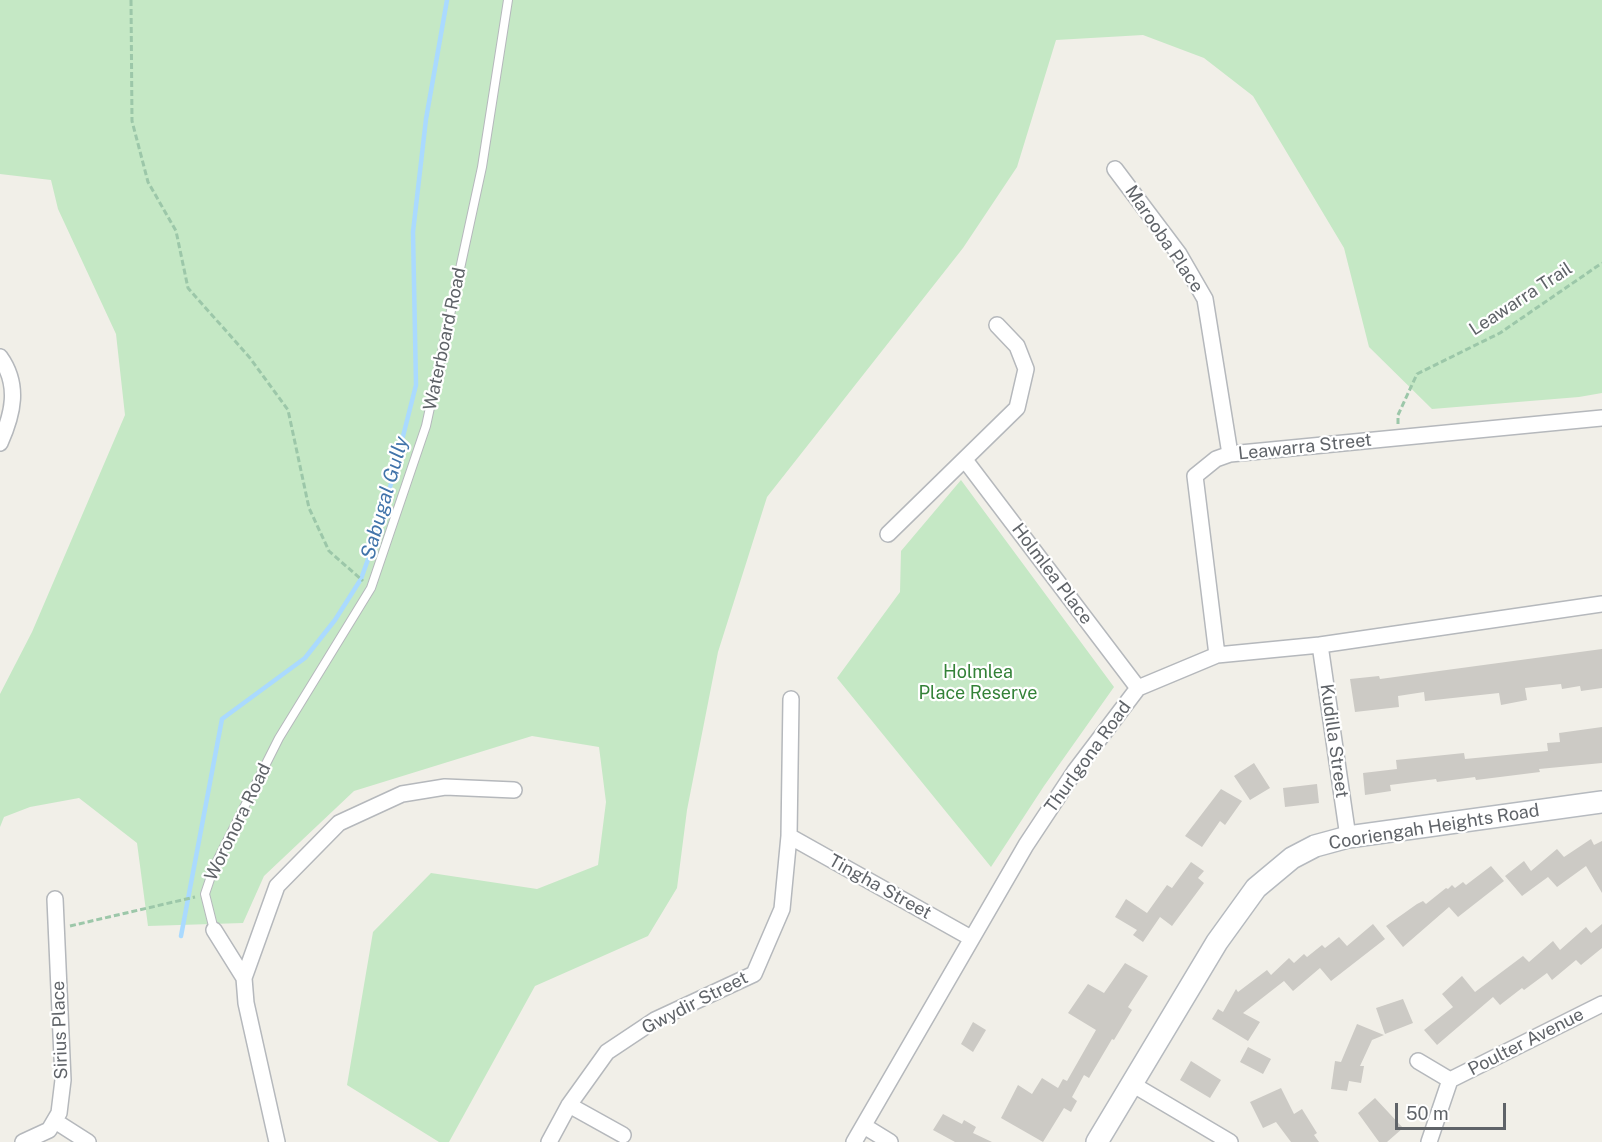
<!DOCTYPE html>
<style>
body{margin:0}
#map{position:relative;width:1602px;height:1142px;overflow:hidden;background:#f1efe8;font-family:"Public Sans",sans-serif}
canvas{display:block}
.scale{position:absolute;left:1395px;top:1103px;width:111px;height:27px;box-sizing:border-box;border:3px solid #5f6368;border-top:0;padding-left:8px;font-size:18px;line-height:21px;white-space:nowrap;color:#5f6368;-webkit-text-stroke:4px #fff;paint-order:stroke}
</style>
<div id="map">
<canvas width="1602" height="1142"></canvas>
<div class="scale">50 m</div>
</div>
<script>
const ctx = document.querySelector('canvas').getContext('2d');
ctx.lineJoin = 'round';
function fill(path, color) { ctx.fillStyle = color; ctx.fill(path, 'evenodd'); }
function stroke(path, color, width, dash) { ctx.strokeStyle = color; ctx.lineWidth = width; ctx.lineCap = dash ? 'butt' : 'round'; ctx.setLineDash(dash || []); ctx.stroke(path); }
function drawText(font, color, halo, rows, align = 'center') {
  ctx.font = font + ' "Public Sans",sans-serif'; ctx.lineWidth = 4.5; ctx.setLineDash([]); ctx.textBaseline = 'middle'; ctx.strokeStyle = halo; ctx.fillStyle = color; for (const [text, x, y, turn = 0] of rows) {
    ctx.save(); ctx.translate(x, y); ctx.rotate((+turn || 0) * Math.PI / 180); ctx.textAlign = isNaN(turn) ? turn : align; if (halo) ctx.strokeText(text, 0, 0); ctx.fillText(text, 0, 0); ctx.restore();
  }
}
fill(new Path2D(`
 M0,0H1602V393L1579,397L1432,409L1369,347L1344,248L1253,96L1204,58L1143,35L1056,40L1017,167L963,248L767,497L718,652L687,810L677,888L648,936L535,986L449,1142H439L347,1085L373,932L431,873L537,889L598,865L606,802L599,747L532,736L354,791L264,876L243,923L148,926L137,843L79,798L30,807L4,817L0,827V694L32,632L125,415L116,334L58,209L51,180L0,174Z
 M961,480L1114,687L1044,786L991,867L837,678L900,592L901,551Z`), '#c5e8c5');
stroke(new Path2D(`
 M181,936L222,719L305,658L335,620L361,579L381,523L416,385L413,232L426,119L447,0`), '#aadaff', 4.5);
fill(new Path2D(`
 M1602,649V688L1581,691L1580,686L1562,689L1561,684L1525,688L1527,700L1501,705L1499,693L1425,701L1424,692L1398,696L1399,707L1355,712L1350,679L1379,676L1380,679Z
 M1602,727V763L1539,769L1540,772L1476,780L1475,777L1437,782L1436,779L1390,785L1391,791L1365,795L1363,773L1397,769L1396,760L1464,753L1465,759L1548,751L1547,743L1560,742L1559,733Z
 M1254,763L1270,788L1250,800L1234,776Z
 M1317,784L1319,803L1285,807L1283,788Z
 M1221,789L1242,801L1225,825L1220,821L1202,847L1185,836Z
 M1591,839L1594,845L1602,841V893L1586,866L1557,887L1548,877L1522,896L1505,876L1524,861L1531,871L1557,849L1564,857Z
 M1191,862L1204,871L1198,878L1204,883L1172,926L1160,917L1143,942L1133,935L1137,930L1115,917L1126,899L1147,913L1167,885L1172,888Z
 M1491,866L1504,881L1458,917L1449,907L1403,947L1386,926L1417,904L1423,901L1426,904L1446,888L1448,889L1452,885L1455,888L1463,882L1466,885Z
 M1373,924L1385,939L1331,981L1320,968L1293,991L1284,981L1243,1013L1260,1022L1248,1041L1212,1019L1218,1009L1223,1012L1236,989L1238,992L1267,970L1271,975L1289,958L1294,963L1304,954L1307,957L1322,945L1325,948L1339,937L1347,946Z
 M1602,924V948L1581,965L1576,960L1552,980L1547,973L1524,990L1522,988L1500,1005L1493,997L1437,1045L1424,1030L1453,1007L1442,994L1462,976L1475,992L1523,956L1529,962L1553,941L1560,950L1586,927L1591,933Z
 M1125,963L1148,976L1128,1007L1132,1010L1114,1040L1112,1039L1089,1078L1084,1075L1072,1097L1077,1101L1071,1112L1064,1108L1043,1142L1001,1118L1018,1085L1032,1094L1042,1078L1058,1088L1063,1079L1067,1081L1096,1030L1068,1013L1088,984L1104,993Z
 M1403,999L1413,1023L1385,1034L1376,1008Z
 M973,1022L986,1030L973,1052L961,1044Z
 M1357,1024L1384,1035L1372,1040L1360,1066H1364L1361,1083L1349,1081L1347,1091L1331,1089L1335,1061L1341,1062Z
 M1248,1047L1271,1059L1263,1074L1240,1062Z
 M1191,1061L1221,1080L1210,1098L1180,1080Z
 M1281,1088L1294,1114L1302,1109L1317,1133L1314,1135L1319,1142H1291L1276,1122L1263,1128L1250,1102Z
 M1375,1098L1403,1128L1387,1142H1379L1358,1113Z
 M943,1114L962,1124L964,1120L976,1127L973,1133L992,1142H955L933,1130Z`), '#cccac5');
const lane = new Path2D(`
 M214,930L205,894L214,867L279,738L371,588L426,426L482,167L508,0`);
const street = new Path2D(`
 M1115,169L1179,254L1205,299L1230,454
 M0,357C20,385 13,414 0,443
 M965,460L1138,688
 M888,534L1017,408L1026,369L1017,346L997,325
 M1320,645L1348,837
 M1217,655L1195,476L1216,459L1230,454L1602,418
 M789,836L971,938
 M214,930L244,978L246,1003L277,1142
 M244,978L277,886L339,823L402,794L445,787L514,790
 M1418,1061L1450,1080
 M1132,1084L1230,1142
 M569,1105L623,1135
 M55,1121L88,1142
 M864,1126L890,1142
 M23,1142L49,1130L59,1113L63,1080L55,899
 M549,1142L569,1105L607,1052L655,1020L754,974L782,909L789,836L791,699
 M854,1142L1026,845L1075,771L1138,688L1217,655L1320,645L1602,604
 M1429,1142L1450,1080L1602,1004`);
const secondary = new Path2D(`
 M1097,1142L1217,942L1256,888L1292,858L1315,846L1348,837L1602,802`);
stroke(lane, '#b5b8bc', 10);
stroke(street, '#b5b8bc', 18);
stroke(secondary, '#b6babf', 24);
stroke(new Path2D(`
 M131,0L132,121L148,182L176,231L188,288L250,358L288,410L309,508L329,551L363,581
 M1398,424V415L1417,374L1500,333L1602,263
 M70,926L195,897`), '#9cc7a9', 3, [6, 3]);
stroke(lane, '#fff', 8);
stroke(street, '#fff', 15);
stroke(secondary, '#fff', 21);
drawText('18px', '#5f6368', '#fff', [
 ["Marooba Place",1164,239,56],
 ["Leawarra Trail",1521,299,-33],
 ["Waterboard Road",445,339,-78],
 ["Leawarra Street",1305,447,-6],
 ["Holmlea Place",1052,574,53],
 ["Kudilla Street",1334,741,82],
 ["Thurlgona Road",1088,757,-54],
 ["Woronora Road",238,822,-64],
 ["Cooriengah Heights Road",1434,827,-9],
 ["Tingha Street",880,887,29],
 ["Gwydir Street",695,1003,-27],
 ["Sirius Place",60,1030,-92],
 ["Poulter Avenue",1526,1042,-27]
]);
drawText('18px', '#348238', '#fff', [
 ["Holmlea",978,672],
 ["Place Reserve",978,693]
]);
drawText('italic 20px', '#4174aa', '#fff', [
 ["Sabugal Gully",385,498,-74]
]);
</script>
